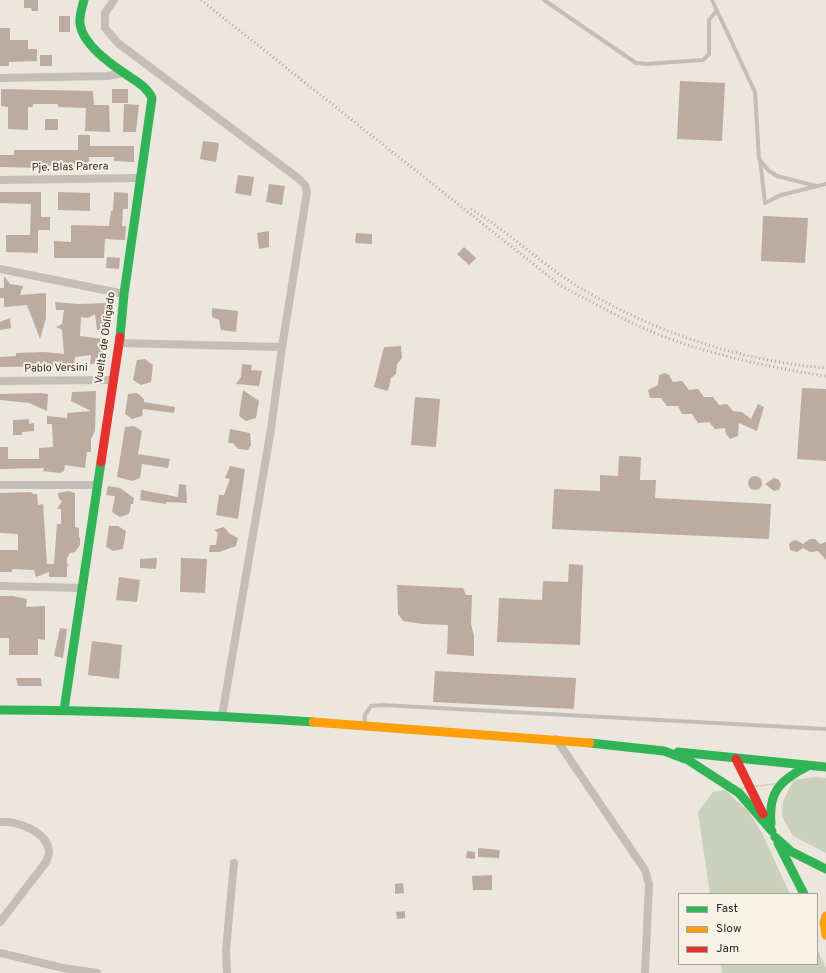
<!DOCTYPE html>
<style>
body{margin:0}
#map{position:relative;width:826px;height:973px;overflow:hidden;background:#ebe6de;font-family:Overpass,sans-serif}
canvas{display:block}
.legend{position:absolute;left:678px;top:893px;width:140px;height:72px;box-sizing:border-box;background:#f8f1e5;border:1px solid #a9a299;margin:0;padding:5px 7px;list-style:none;font-size:12px;color:#332b26}
.legend li{display:flex;align-items:center;gap:8px;height:20px}
.legend b{width:20px;border:1px solid #a9a299}
</style>
<div id="map">
<canvas width="826" height="973"></canvas>
<ul class="legend">
<li><b style="height:5px;background:#30b455"></b>Fast</li>
<li><b style="height:5px;background:#ff9f0a"></b>Slow</li>
<li><b style="height:5px;background:#e5322d"></b>Jam</li>
</ul>
</div>
<script>
const ctx = document.querySelector('canvas').getContext('2d');
ctx.lineJoin = 'round';
function fill(path, color) { ctx.fillStyle = color; ctx.fill(path, 'evenodd'); }
function stroke(path, color, width, dash) { ctx.strokeStyle = color; ctx.lineWidth = width; ctx.lineCap = dash ? 'butt' : 'round'; ctx.setLineDash(dash || []); ctx.stroke(path); }
function drawText(font, color, halo, rows, align = 'center') {
  ctx.font = font + ' Overpass,sans-serif'; ctx.lineWidth = 4; ctx.setLineDash([]); ctx.textBaseline = 'middle'; ctx.strokeStyle = halo; ctx.fillStyle = color; for (const [text, x, y, turn = 0] of rows) {
    ctx.save(); ctx.translate(x, y); ctx.rotate((+turn || 0) * Math.PI / 180); ctx.textAlign = isNaN(turn) ? turn : align; if (halo) ctx.strokeText(text, 0, 0); ctx.fillText(text, 0, 0); ctx.restore();
  }
}
fill(new Path2D(`
 M815,777L826,778V853L793,836L782,817L783,801L793,782L726,791L748,811L762,833L790,894H710L698,812L713,792Z
 M817,949L826,968V973H722L721,964H817Z`), '#cad0b9');
fill(new Path2D(`
 M24,0H38V11H32L31,8H24Z
 M59,16H70V32H59Z
 M0,28H10V40H28V49H37V61L9,62V66H0Z
 M40,55H52V66H40Z
 M680,81L725,83L722,141L677,139Z
 M1,89L93,91L94,105H109L110,132L85,131L86,108L58,107V104H33V107H28V130L8,129V107L1,106Z
 M112,89H128V103H112Z
 M124,104L139,105L136,132H123Z
 M45,119H58V130H45Z
 M78,135H90V146H134V162L114,161V157H89V168L45,165V168L0,167V155H14V150H78Z
 M203,141L219,143L216,162L200,159Z
 M238,175L254,177L251,196L235,193Z
 M269,184L285,186L282,205L266,202Z
 M0,192H41V217H50V230H38V253L6,252V235H30L31,204L0,203Z
 M58,192L90,193V211L58,210Z
 M114,192L128,193V209H123L122,226H126L125,240L105,239L104,258H54V241L71,242V225L109,226L111,211H113Z
 M763,216L808,218L805,263L761,261Z
 M269,231V247L259,249L257,233Z
 M356,233L372,234V244L355,243Z
 M464,247L476,258L469,265L457,254Z
 M107,257L120,258L119,269L106,268Z
 M4,276L10,284L23,286L20,295L46,293V318L40,339L27,305L4,307V298H0V288H4Z
 M55,302L78,304L107,303L111,307V321L106,322L105,329L97,330L95,314L88,318L81,317L80,336L102,339V363L90,364L91,355L75,357L74,366L0,367V357L16,356V353L44,352L64,354L62,330L56,327L62,324L64,310H56Z
 M212,308L238,311L236,332L221,330L219,320L212,317Z
 M10,318L11,328L0,330V322Z
 M401,346L402,358L397,364L396,374L391,378L388,391L374,387L384,347Z
 M145,359L153,365L151,382L141,385L133,380L137,360Z
 M242,364L252,365L251,370L262,371L259,386L236,384L241,377Z
 M665,373L669,375L673,382L682,381L689,390L698,389L704,397H713L719,405L727,404L733,411L742,412L751,419L758,404L764,407L757,431L739,423L738,436L730,439L726,434L725,428L715,429L709,422L698,423L692,414H682L678,406H667L661,398H650L648,390L658,385L659,375Z
 M802,388L826,389V461L797,459Z
 M243,390L259,401L256,418L246,421L239,416Z
 M96,391L95,431L91,439V452H87L85,468L65,465L64,471L60,473L43,471L44,468L0,469V447H8V459H39V448L53,447L52,424H47V416L67,418V413L91,411L71,401L72,392Z
 M41,393L48,394L47,411L29,403L0,400V394Z
 M137,393L144,399V402L175,407L174,413L143,409L142,416L132,419L125,414L128,394Z
 M415,397L440,399L436,447L411,445Z
 M29,419V424L34,423V431L22,432V435H13V420Z
 M134,426L142,431L138,454L170,459L168,468L142,464L140,478L132,481L117,477L125,427Z
 M230,429L250,433L251,445L248,450L238,449L233,443H228Z
 M619,456L641,457L640,480H656L655,498L771,504L769,539L552,529L554,489L600,491V475L618,476Z
 M230,466L245,469L238,519L216,515L219,495H224L230,479L225,478Z
 M748 483a7 7 0 1 1 14 0a7 7 0 1 1-14 0Z
 M774,478L778,479L781,484L779,490L774,491L765,484Z
 M179,484L186,485L187,503L166,502V504L140,500L141,490L178,497Z
 M108,486L120,488L134,498L133,504H131L129,514L120,517L112,512L115,496L106,495Z
 M69,491L75,493V527L79,528V537L80,538V545L75,552L70,553L67,558V564L69,565L67,566V577H49V572L36,577L34,570L12,569V572H0V550H18V534L0,533V493L31,492L33,494H37L38,505L43,504L47,564H54L57,524H61V509H57L62,501L59,499L58,493Z
 M109,526H118L126,531L123,549L113,551L106,547Z
 M224,527L230,534L238,538L236,546L219,552H209L210,545H216L218,533L214,530Z
 M810,539H815L820,544L826,542V560L818,551L810,552L803,548L797,552L790,550L789,544L792,541L796,540L803,544Z
 M157,558L156,569L140,568V559Z
 M181,558L207,559L205,593L180,592Z
 M569,564L583,565L580,645L497,642L499,598L542,600L543,581L568,582Z
 M119,577L140,580L137,602L116,600Z
 M397,585L463,588L466,595H472L471,624L474,636V656L447,654L448,625L423,624L403,621L398,614Z
 M0,596H13L27,599L26,607L45,606V640L38,639V655H9V638H0Z
 M60,628L67,629L63,658L54,656Z
 M92,641L122,645L119,679L88,675Z
 M435,671L576,678L574,709L433,702Z
 M16,678H41L42,686H18Z
 M478,848L500,850L499,858L478,857Z
 M467,851L475,852V859L466,858Z
 M492,875V890H473L472,876Z
 M403,883L404,893L395,894V884Z
 M405,911V918L397,919L396,912Z`), '#beaba0');
stroke(new Path2D(`
 M544,0L636,63L646,64L703,60L709,54V20L717,10
 M712,0L755,92L759,159L769,171L777,176L816,186
 M760,159L765,203L781,195L826,184
 M364,725L365,715L371,706L382,705L826,729`), '#c3beb7', 4);
stroke(new Path2D(`
 M114,0L105,13V28L118,43L298,178L305,185L307,192L282,347
 M0,78L108,76L124,73
 M0,180L140,178
 M0,269L124,294
 M119,343L282,347L271,429L222,716
 M0,381L113,380
 M0,485H98
 M0,586L83,588
 M556,739L645,870L649,884L645,973
 M0,822C16,820 49,832 49,853C49,855 47,859 46,862L0,922
 M0,953L63,968L97,973
 M227,973L226,950L234,863`), '#c3beb7', 8);
stroke(new Path2D(`
 M84,0C82,8 79,16 80,24C83,45 111,64 127,75C137,82 147,87 152,98L124,294L120,337
 M0,710C104,710 209,715 313,722
 M64,710L101,462
 M590,743L664,751L688,760L739,793L772,831
 M678,752L826,767
 M771,824C768,792 780,780 808,766
 M775,837L792,852L826,869
 M778,843L804,894`), '#30b455', 9);
stroke(new Path2D(`
 M313,722L590,743
 M826,916L824,923L826,935`), '#ff9f0a', 9);
stroke(new Path2D(`
 M101,462L120,337
 M736,759L763,814`), '#e5322d', 9);
stroke(new Path2D(`
 M201,0L561,286C596,304 632,325 670,339C721,357 773,368 826,376
 M471,209C509,232 540,263 577,286C651,331 739,361 826,368`), '#aba6a1', 3, [1, 3]);
drawText('11px', '#332b26', '#f8f1e5', [
 ["Pje. Blas Parera",70,168,-1],
 ["Vuelta de Obligado",106,338,-82],
 ["Pablo Versini",56,369,-1]
]);
</script>
